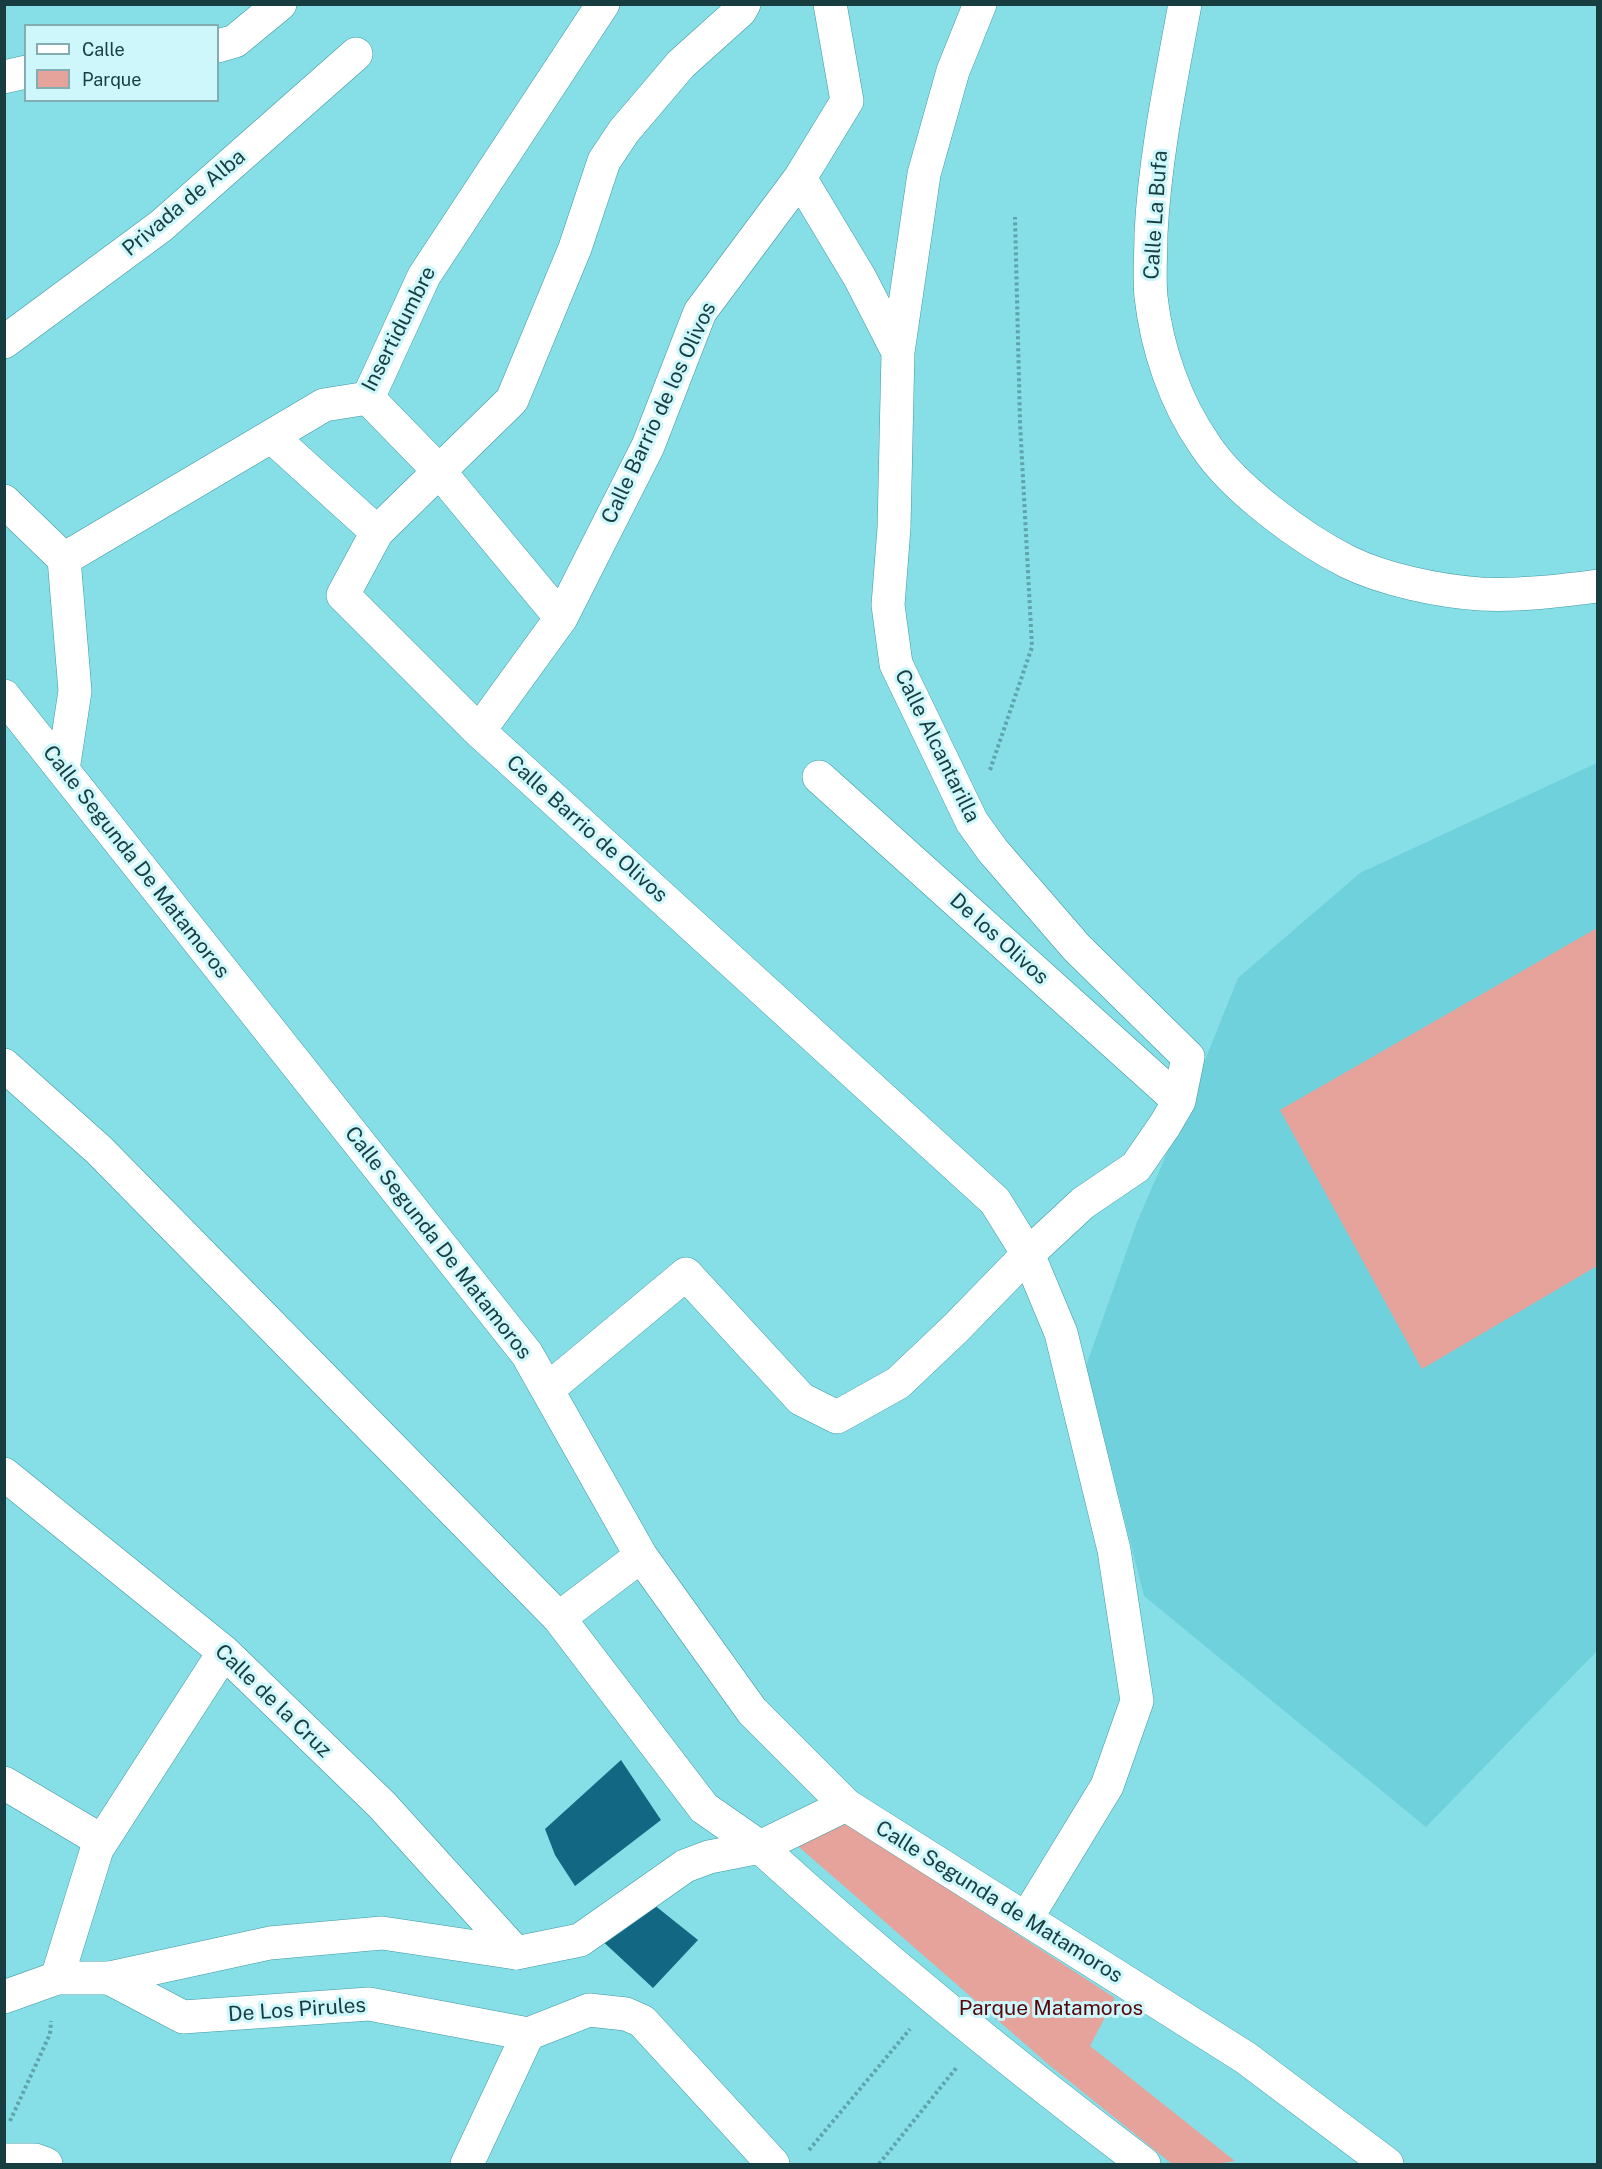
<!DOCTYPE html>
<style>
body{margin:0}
#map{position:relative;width:1602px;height:2169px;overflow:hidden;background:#86dee7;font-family:"Public Sans",sans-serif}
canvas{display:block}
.frame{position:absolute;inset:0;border:6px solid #173d41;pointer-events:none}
.legend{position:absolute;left:24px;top:24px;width:195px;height:78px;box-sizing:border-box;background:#cdf7fb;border:2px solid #84adb1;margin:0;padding:8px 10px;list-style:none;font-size:18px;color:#173d41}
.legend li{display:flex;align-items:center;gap:12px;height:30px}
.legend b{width:30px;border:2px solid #84adb1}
</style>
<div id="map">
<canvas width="1602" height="2169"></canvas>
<div class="frame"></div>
<ul class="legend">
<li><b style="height:8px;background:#fff"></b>Calle</li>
<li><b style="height:16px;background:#e6a39c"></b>Parque</li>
</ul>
</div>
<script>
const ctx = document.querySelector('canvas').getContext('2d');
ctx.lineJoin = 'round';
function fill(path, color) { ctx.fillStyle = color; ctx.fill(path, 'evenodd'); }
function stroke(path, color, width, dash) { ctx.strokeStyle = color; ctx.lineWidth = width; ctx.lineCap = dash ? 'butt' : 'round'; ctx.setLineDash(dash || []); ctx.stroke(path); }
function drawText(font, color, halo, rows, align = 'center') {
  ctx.font = font + ' "Public Sans",sans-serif'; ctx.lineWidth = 6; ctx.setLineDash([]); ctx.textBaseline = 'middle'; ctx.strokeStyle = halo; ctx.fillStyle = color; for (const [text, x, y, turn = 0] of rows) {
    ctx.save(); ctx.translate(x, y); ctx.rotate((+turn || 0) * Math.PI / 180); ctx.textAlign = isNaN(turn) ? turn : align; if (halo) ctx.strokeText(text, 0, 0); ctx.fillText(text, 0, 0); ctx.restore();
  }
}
fill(new Path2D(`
 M1597,763V1651L1426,1827L1144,1596L1086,1366L1137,1222L1175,1135L1238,978L1360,873Z`), '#6ed1dc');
fill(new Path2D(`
 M1597,928V1266L1422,1369L1280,1110Z
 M839,1818L1115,1998L1090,2046L1235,2161L1215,2164H1172L1048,2064L791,1840Z`), '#e6a39c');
fill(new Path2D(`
 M621,1760L661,1820L575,1886L555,1855L545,1829Z
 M643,1896L698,1940L653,1988L597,1936Z`), '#126882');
const minor = new Path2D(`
 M218,46L235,41L280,4
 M4,77L26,72
 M800,178L860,278L898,352
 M4,342L161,226L356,54
 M368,398L439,471L561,618
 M272,437L377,532L343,595L479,731L995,1201L1028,1254L1061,1333L1114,1550L1137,1701L1107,1786L1026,1919
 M4,501L64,559L75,691L63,770
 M377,532L512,400L575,248L604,161L624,131L681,64L740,11L744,4
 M64,559L324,405L368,398L424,276L603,4
 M4,696L527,1354L641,1556L752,1711L846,1805L1246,2058L1387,2164
 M479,731L561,618L648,446L700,312L800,178L847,101L830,4
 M819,777L1179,1101
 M4,1065L99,1150L559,1618L704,1808L760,1847L846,1805
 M548,1389L686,1274L801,1399L837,1417L898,1383L955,1329L1028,1254L1083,1203L1136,1167L1165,1125L1179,1101L1188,1057L1077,948L993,851L972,822L896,664L888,605L894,528L898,352L924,174L953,71L980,4
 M4,1474L224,1652L382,1805L516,1953
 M559,1618L641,1556
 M4,1783L102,1841
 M57,1978L97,1849L224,1652
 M109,1978L183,2017L369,2004L528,2034
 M4,2160H35L46,2164
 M467,2164L528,2034L589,2010L626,2014L642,2021L773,2164`);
const tertiary = new Path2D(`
 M4,1997L57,1978H109L270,1943L382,1933L516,1953L580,1940L685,1866L709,1857L760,1847C883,1959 1012,2064 1144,2164`);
const secondary = new Path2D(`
 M1185,4C1171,80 1155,156 1151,233C1151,254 1149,276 1151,297C1157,349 1175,402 1205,445C1233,488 1302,539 1348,562C1385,580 1439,591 1480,594C1520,596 1558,591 1598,586`);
stroke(minor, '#3f99a2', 34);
stroke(tertiary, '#3f99a2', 34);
stroke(secondary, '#3f99a2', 34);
stroke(new Path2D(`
 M990,770L1032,647L1020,422L1015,217
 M10,2121L50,2034L51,2021
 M809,2150L910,2029
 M879,2164L957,2067`), '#5ea4ab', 4, [3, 3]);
stroke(minor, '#fff', 33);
stroke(tertiary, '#fff', 33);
stroke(secondary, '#fff', 33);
drawText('21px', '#173d41', '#cdf7fb', [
 ["Privada de Alba",184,203,-40],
 ["Calle La Bufa",1156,215,-86],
 ["Insertidumbre",399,329,-63],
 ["Calle Barrio de los Olivos",659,413,-65],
 ["Calle Alcantarilla",937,746,64],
 ["Calle Barrio de Olivos",587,829,42],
 ["Calle Segunda De Matamoros",136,862,52],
 ["De los Olivos",999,939,42],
 ["Calle Segunda De Matamoros",438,1243,52],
 ["Calle de la Cruz",273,1701,44],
 ["Calle Segunda de Matamoros",999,1902,32],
 ["De Los Pirules",297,2010,-4]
]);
drawText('21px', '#57070c', '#cdf7fb', [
 ["Parque Matamoros",1051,2009]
]);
</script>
